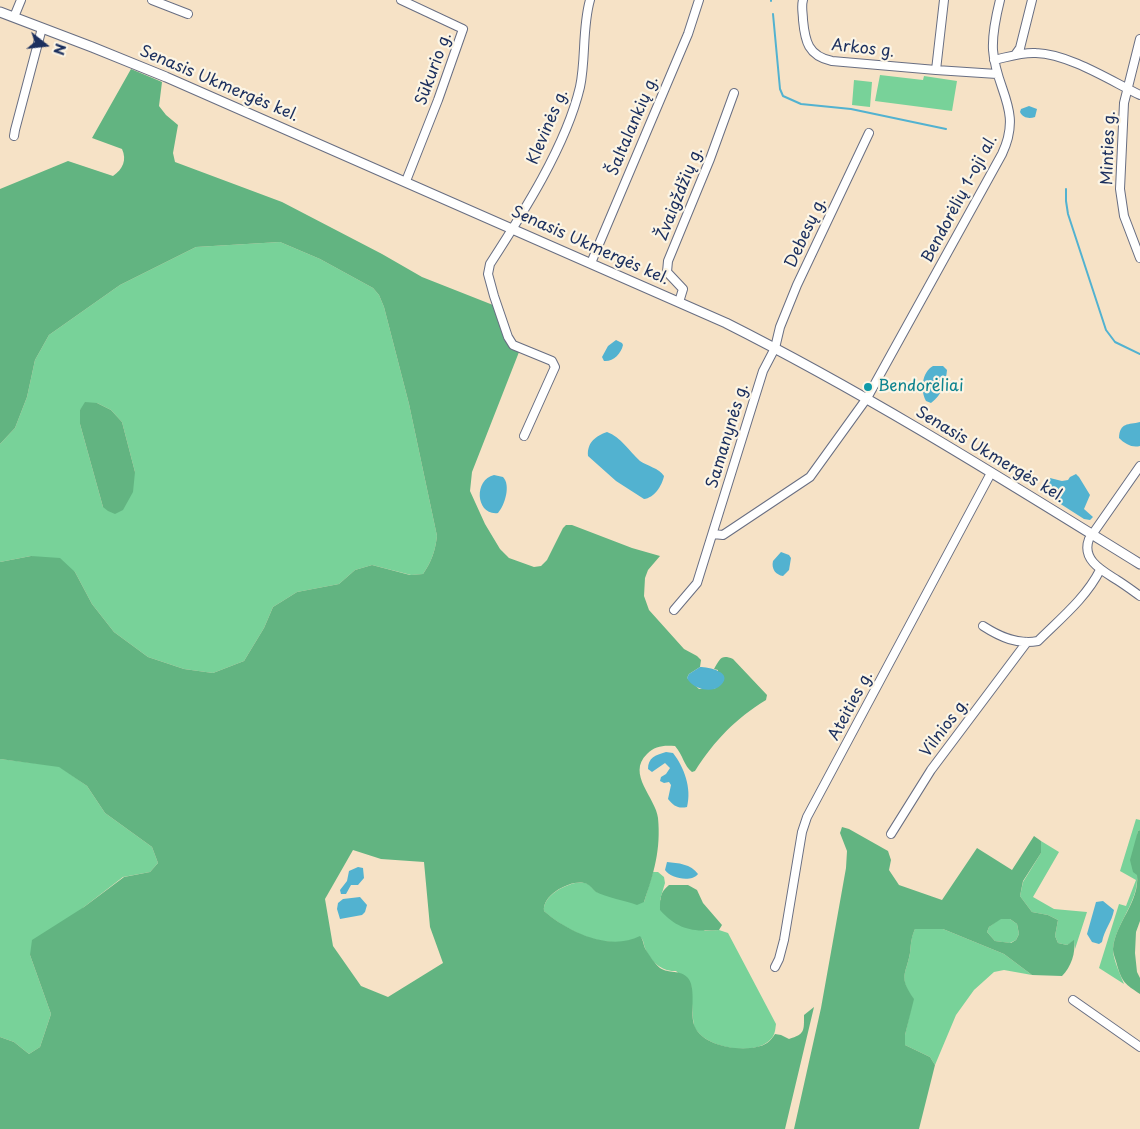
<!DOCTYPE html>
<meta charset="utf-8">
<style>
body{margin:0}
#map{position:relative;width:1140px;height:1129px;overflow:hidden;background:#f6e2c6;font-family:"Playpen Sans",sans-serif}
canvas{display:block}
.north{position:absolute;left:20px;top:20px;width:50px;height:50px;-webkit-text-stroke:4px #fcf5e5;paint-order:stroke;rotate:106deg;font-size:14px;font-weight:700;line-height:20px;text-align:center;color:#1b2f5e}
.north::after{content:'';display:block;margin:auto;width:18px;height:22px;background:#1b2f5e;clip-path:polygon(50% 0,100% 100%,50% 72%,0 100%)}
</style>
<div id="map">
<canvas width="1140" height="1129"></canvas>
<div class="north">N</div>
</div>
<script>
const ctx = document.querySelector('canvas').getContext('2d');
ctx.lineJoin = 'round';
function fill(path, color) { ctx.fillStyle = color; ctx.fill(path, 'evenodd'); }
function stroke(path, color, width, dash) { ctx.strokeStyle = color; ctx.lineWidth = width; ctx.lineCap = dash ? 'butt' : 'round'; ctx.setLineDash(dash || []); ctx.stroke(path); }
function drawText(font, color, halo, rows, align = 'center') {
  ctx.font = font + ' "Playpen Sans",sans-serif'; ctx.lineWidth = 4.5; ctx.setLineDash([]); ctx.textBaseline = 'middle'; ctx.strokeStyle = halo; ctx.fillStyle = color; for (const [text, x, y, turn = 0] of rows) {
    ctx.save(); ctx.translate(x, y); ctx.rotate((+turn || 0) * Math.PI / 180); ctx.textAlign = isNaN(turn) ? turn : align; if (halo) ctx.strokeText(text, 0, 0); ctx.fillText(text, 0, 0); ctx.restore();
  }
}
fill(new Path2D(`
 M880,75L923,80L924,76L957,81L952,111L875,101Z
 M854,80L872,82L870,107L852,105Z
 M280,242L320,259L373,288L379,295L384,307L409,404L437,536C435,551 432,561 423,574L411,575L372,565L355,570L339,584L297,592L273,607L264,628L244,661L213,673L184,669L148,657L114,632L92,604L75,572L31,556L0,562V444L15,428L27,397L35,360L49,335L120,285L196,247ZM97,403L111,410L122,422L135,472L103,507L80,424V410Z
 M0,759L59,766L87,786L105,813L152,847L158,863L150,872L123,877L84,907L30,955L51,1014L40,1047L29,1054L14,1042L0,1037Z
 M1136,819L1140,820V830L1138,831C1134,848 1138,864 1137,881C1136,905 1113,928 1113,951C1114,961 1120,974 1124,984L1099,968L1119,904L1126,906L1136,880L1120,871Z
 M1041,841L1059,852L1033,897L1054,909L1087,912L1075,949L1074,941L1067,945L1058,943L1055,936L1058,920L1048,915L1032,912L1020,896L1023,882L1041,853Z
 M653,872H658L664,877L665,883L660,900L705,931L719,930L728,933L776,1024C775,1031 775,1036 769,1041C752,1056 706,1048 695,1028C692,1022 692,994 691,985L676,971C662,972 650,961 645,948C643,943 644,940 640,937C609,952 567,932 544,911C542,895 571,880 585,883C591,884 593,890 597,892C610,897 630,899 644,902Z
 M1001,918L1010,919L1017,924L1019,934L1016,940L1010,943L995,941L987,932L989,927Z
 M915,929H943L1004,954L1032,975L1004,970L994,972L974,990L956,1015L935,1065L930,1057L905,1045V1035L913,999C898,976 906,975 910,953C911,944 911,937 915,929Z`), '#78d299');
fill(new Path2D(`
 M131,69L162,82L159,106L166,115L178,125L173,153L175,162L282,202L382,254L422,277L493,305L504,334L519,352L472,472L470,491L485,524L500,549L509,558L534,567L541,566L547,560L563,528L566,525H572L632,548L660,556L648,570L645,578L644,596L649,610L684,649L697,656L701,660L700,667L689,674L687,678L699,689H715L718,670L714,669C720,659 721,654 733,659L767,695L766,700C735,719 715,740 695,771L692,772C684,766 683,755 675,746C663,745 655,746 647,754C626,774 656,798 658,818C661,849 654,873 644,902L637,905C627,901 605,897 596,892C592,889 590,884 584,883C570,880 542,895 544,911C567,931 609,952 640,936C644,941 643,945 646,950C649,955 655,964 660,968C669,974 680,969 688,978C697,989 689,1015 695,1027C704,1048 750,1054 767,1043C770,1041 773,1037 775,1034L781,1035L789,1039C805,1034 804,1031 804,1015L814,1007L785,1129H0V1037L14,1042L29,1054L40,1047L51,1014L30,955L32,940L84,907L124,877L150,872L158,863L152,847L105,813L87,786L59,767L0,759V562L31,556L60,558L75,572L92,604L114,632L148,657L184,669L213,673L244,661L264,628L273,607L297,592L339,584L355,570L372,565L410,575L423,574C432,561 435,551 437,536L409,404L384,307L379,295L373,288L320,259L280,242L196,247L120,285L49,335L35,360L27,397L15,428L0,444V189L68,161L113,176C123,169 127,160 122,149L92,138ZM353,850L381,859L424,862L430,927L443,963L388,997L361,986L333,946L325,899Z
 M85,402L97,403L111,410L122,422L135,472L133,492L123,510L115,514L108,511L103,507L80,424V410Z
 M842,827L849,829L888,851L891,860L889,870L899,885L942,900L977,848L1012,870L1034,836L1041,841V853L1023,881L1020,896L1032,912L1048,915L1058,920L1055,936L1058,943L1067,945L1074,940C1076,953 1071,967 1062,976L1032,975L1004,954L943,929H915C911,938 911,944 910,953C906,975 898,976 914,999L905,1035V1045L930,1057L935,1065L919,1129H794L821,1008L846,868L847,851L840,833ZM1001,919H1010L1017,924L1019,934L1016,940L1011,943L995,941L987,932L989,927Z
 M1140,830V921L1136,932L1135,953L1137,972L1140,978V994C1125,984 1122,982 1117,965C1116,960 1113,954 1113,949C1115,923 1140,902 1137,875L1133,872L1130,860L1138,831Z
 M669,885H688L697,890L703,903L722,925L719,930C693,932 678,930 660,910C660,899 660,892 669,885Z`), '#62b481');
fill(new Path2D(`
 M1029,106L1037,109L1035,117C1029,119 1023,118 1020,112L1021,109Z
 M616,340L622,343L623,345C621,354 613,362 604,361L602,357L608,346Z
 M933,366H943L947,370C946,382 942,395 931,403L926,401C920,390 922,372 933,366Z
 M1140,422V446C1132,448 1125,444 1119,438C1120,422 1128,425 1140,422Z
 M607,432C621,437 629,451 640,461C647,466 659,468 664,476C662,486 654,498 644,499L616,481L588,456C587,442 596,436 607,432Z
 M1076,474L1079,477L1090,495L1084,509L1093,517L1090,520L1084,519L1045,494L1047,484L1050,478L1062,481L1068,480L1070,477Z
 M494,475L503,477C511,485 505,505 498,513C476,516 473,480 494,475Z
 M781,552L789,555L791,558L789,570L783,576C776,575 771,569 773,561Z
 M700,667C708,667 734,672 721,685C711,695 692,688 687,678L689,674Z
 M666,752L673,753C684,767 692,788 687,807C678,809 674,806 668,799L671,785L669,782L664,783L660,781L661,777L666,774L670,768L665,763L652,772L648,769C648,758 655,755 666,752Z
 M667,862C678,863 691,864 698,874C691,883 670,878 665,870Z
 M358,867L363,868L364,878L358,885H351L346,894H341L340,890L347,881L349,871Z
 M360,897L367,905L365,912L362,915L340,919L337,909L338,903L343,899Z
 M1103,901L1114,910C1112,922 1104,930 1102,942L1099,944L1092,942L1087,934L1096,902Z`), '#52b2d0');
stroke(new Path2D(`
 M771,0V1
 M773,14L780,89L783,96L801,104L851,109L946,129
 M1066,189V201L1068,214L1106,330L1115,342L1140,354`), '#52b2d0', 2);
const minor = new Path2D(`
 M152,0L188,14
 M401,0L463,29L438,100L406,181
 M803,0C801,7 803,13 803,20C805,41 808,56 832,61L936,70
 M944,0L936,70L997,74
 M14,17L21,0
 M1140,39L1124,103L1120,189L1124,216L1140,258
 M1015,55L1020,48L1032,0
 M994,60C1008,57 1022,52 1036,53C1069,54 1111,81 1140,95
 M14,136L15,130L42,28
 M591,263L688,34L699,0
 M679,302L683,289L667,272L668,261L710,159L734,93
 M524,436L555,367L552,361L513,345L508,337L494,296L488,274L490,264C523,213 566,146 580,87C586,59 582,28 590,0
 M1140,466L1089,539C1081,560 1103,571 1117,580C1125,585 1133,591 1140,596
 M713,534L723,535L810,477L867,398L1002,154C1023,110 996,91 993,50C992,33 996,16 1000,0
 M674,610L697,583L763,371L775,348L780,327L797,285L869,133
 M983,626C1000,637 1018,645 1038,641C1060,619 1086,598 1100,570
 M891,834L931,770L1027,642
 M775,967L779,959L784,940L802,832L807,817L991,473
 M1073,1000L1140,1047`);
const major = new Path2D(`
 M0,12L92,47L166,77L726,323C869,395 1004,480 1140,564`);
stroke(minor, '#686e82', 10);
stroke(major, '#686e82', 11);
stroke(minor, '#fff', 8);
stroke(major, '#fff', 9);
for (const [x, y, r, color] of [
 [868,387,5,"#0f9aa8"]
]) { const dot = new Path2D(); dot.arc(x, y, r, 0, 2 * Math.PI); ctx.fillStyle = color; ctx.fill(dot); stroke(dot, '#fcf5e5', 2); }
drawText('16px', '#1b2f5e', '#fcf5e5', [
 ["Arkos g.",863,49,6],
 ["Sūkurio g.",434,69,-70],
 ["Senasis Ukmergės kel.",219,84,23],
 ["Šaltalankių g.",633,126,-67],
 ["Klevinės g.",548,127,-67],
 ["Minties g.",1109,148,-88],
 ["Žvaigždžių g.",680,194,-68],
 ["Bendorėlių 1-oji al.",960,199,-62],
 ["Debesų g.",806,233,-65],
 ["Senasis Ukmergės kel.",590,246,24],
 ["Samanynės g.",728,436,-73],
 ["Senasis Ukmergės kel.",990,455,31],
 ["Ateities g.",851,706,-62],
 ["Vilnios g.",945,728,-53]
]);
drawText('16px', '#0d838f', '#fcf5e5', [
 ["Bendorėliai",878,387]
], 'left');
</script>
